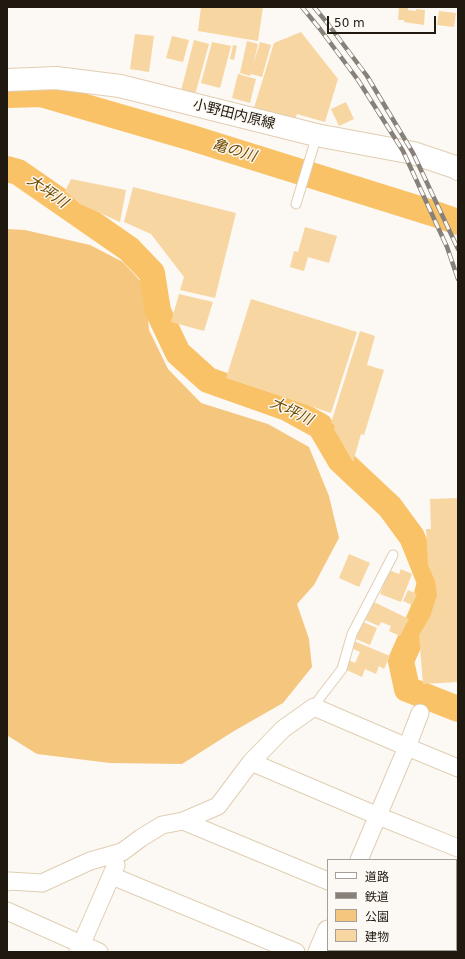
<!DOCTYPE html>
<meta charset="utf-8">
<style>
body{margin:0}
#map{position:relative;width:465px;height:959px;overflow:hidden;background:#fcf8f3;font-family:"DejaVu Sans","Noto Sans JP",sans-serif}
canvas{display:block}
.frame{position:absolute;inset:0;border:8px solid #20190f;pointer-events:none}
.legend{position:absolute;left:327px;top:859px;width:130px;height:92px;box-sizing:border-box;background:#fcf8f3;border:1px solid #a49f98;margin:0;padding:5px 7px;list-style:none;font-size:12px;color:#20190f}
.legend li{display:flex;align-items:center;gap:8px;height:20px}
.legend b{width:20px;border:1px solid #a49f98}
.scale{position:absolute;left:327px;top:16px;width:109px;height:18px;box-sizing:border-box;border:2px solid #20190f;border-top:0;padding-left:5px;font-size:12px;line-height:14px;white-space:nowrap;color:#20190f;-webkit-text-stroke:3px #fcf8f3;paint-order:stroke}
</style>
<div id="map">
<canvas width="465" height="959"></canvas>
<div class="frame"></div>
<ul class="legend">
<li><b style="height:5px;background:#fff"></b>道路</li>
<li><b style="height:5px;background:#87817a"></b>鉄道</li>
<li><b style="height:11px;background:#f5c77e"></b>公園</li>
<li><b style="height:11px;background:#f8d6a2"></b>建物</li>
</ul>
<div class="scale">50 m</div>
</div>
<script>
const ctx = document.querySelector('canvas').getContext('2d');
ctx.lineJoin = 'round';
function paint(path, color) { ctx.fillStyle = color; ctx.fill(path, 'evenodd'); }
const poly = rows => new Path2D(rows.map(r => 'M' + r).join(''));
function trace(path, color, width, dash) { ctx.strokeStyle = color; ctx.lineWidth = width; ctx.lineCap = dash ? 'butt' : 'round'; ctx.setLineDash(dash || []); ctx.stroke(path); }
function label(font, color, halo, rows, align = 'center') {
  ctx.font = font + ' "DejaVu Sans","Noto Sans JP",sans-serif'; ctx.lineWidth = 3; ctx.setLineDash([]); ctx.textBaseline = 'middle'; ctx.strokeStyle = halo; ctx.fillStyle = color; for (const [text, x, y, turn = 0] of rows) {
    ctx.save(); ctx.translate(x, y); ctx.rotate((+turn || 0) * Math.PI / 180); ctx.textAlign = isNaN(turn) ? turn : align; if (halo) ctx.strokeText(text, 0, 0); ctx.fillText(text, 0, 0); ctx.restore();
  }
}
const green = poly([
 [7,229,25,230,90,245,123,262,145,286,149,330,168,369,201,403,268,424,309,447,329,496,339,538,314,585,297,604,309,639,312,667,283,703,234,731,182,764,110,763,37,754,8,736,7,736]
]);
const river = poly([
 [7,95,41,94,192,138,432,213,458,222],
 [7,169,18,172,129,249,152,273,158,311,178,353,208,380,287,408,320,426,340,460,390,507,412,537,430,582,423,611,401,661,407,689,458,709]
]);
const building = poly([
 [201,7,263,7,258,41,198,31],
 [399,7,408,8,408,10,416,11,416,9,425,10,424,25,404,22,404,20,398,20],
 [439,11,456,13,454,27,437,25],
 [301,32,338,79,325,122,297,114,294,123,253,111,274,43],
 [135,34,154,36,149,72,130,69],
 [172,36,189,40,183,62,166,58],
 [194,40,209,44,195,95,181,91],
 [247,41,258,44,253,65,260,42,271,45,262,77,251,74,250,76,240,73],
 [212,42,231,46,220,88,201,83],
 [233,45,237,46,234,60,230,59],
 [238,74,256,79,250,103,232,98],
 [346,102,354,119,339,126,331,109],
 [71,179,126,190,120,222,80,204,65,191],
 [133,187,236,213,215,298,180,290,184,277,151,234,124,222],
 [305,227,337,236,329,263,308,257,304,271,290,267,294,251,298,252],
 [179,294,213,302,204,331,171,322],
 [251,299,357,332,331,413,226,378],
 [360,331,375,336,367,365,384,370,364,435,361,434,353,462,334,429,335,425,331,423],
 [458,498,458,682,423,684,419,635,430,617,437,595,435,581,428,565,426,529,431,529,430,499],
 [349,554,370,563,359,587,339,578],
 [401,569,412,574,401,602,380,594,389,570,399,574],
 [408,590,417,594,412,605,403,601],
 [374,602,409,619,400,636,389,631,391,626,381,622,379,626,365,620],
 [363,622,377,628,370,645,356,639],
 [354,641,390,656,384,669,379,666,376,674,365,669,362,677,342,668,346,659,355,663,360,652,351,648]
]);
const service = poly([
 [296,204,314,145,316,135],
 [314,707,322,695,342,669,352,634,393,555]
]);
const minor = poly([
 [420,713,407,747,458,768],
 [251,762,378,816,458,848],
 [183,821,328,881],
 [112,876,296,952],
 [7,882,9,881,42,883,90,861,122,852,141,838,162,825,183,821,218,806,251,762,283,729,314,707,407,747,359,860],
 [7,911,99,952],
 [456,934,458,935],
 [78,952,116,865]
]);
const tertiary = poly([
 [319,952,328,931]
]);
const secondary = poly([
 [7,80,56,78,120,86,316,135,413,153,455,167,458,169]
]);
const rail = poly([
 [302,7,320,29,358,80,403,151,447,247,458,279],
 [314,7,328,24,367,76,413,153,458,249]
]);
const streetNames = [
 ["小野田内原線",234,115,14]
];
const waterNames = [
 ["亀の川",234,151,17],
 ["大坪川",47,192,35],
 ["大坪川",291,412,25]
];
paint(green, '#f5c77e');
trace(river, '#fac266', 26);
paint(building, '#f8d6a2');
trace(service, '#e0ceb2', 11);
trace(minor, '#e0ceb2', 19);
trace(tertiary, '#e0ceb2', 23);
trace(secondary, '#e0ceb2', 24);
trace(service, '#fff', 9);
trace(minor, '#fff', 17);
trace(tertiary, '#fff', 21);
trace(secondary, '#fff', 22);
trace(rail, '#87817a', 4.5);
trace(rail, '#fcf8f3', 3, [9]);
label('14px', '#20190f', '#fcf8f3', streetNames);
label('italic 15px', '#714d00', '#fcf8f3', waterNames);
</script>
